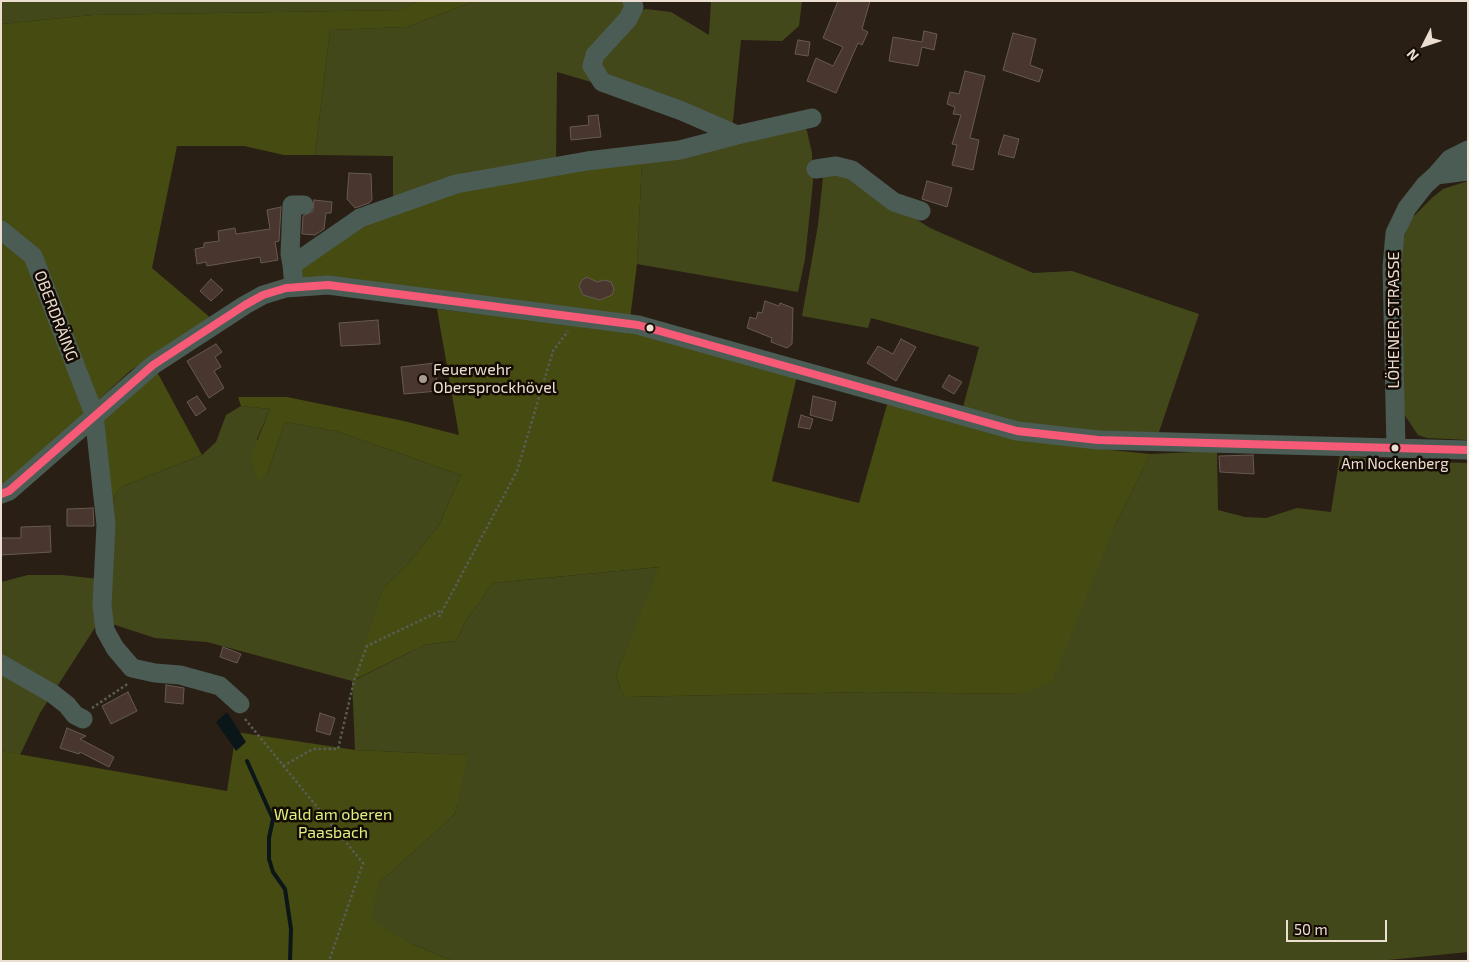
<!DOCTYPE html>
<meta charset="utf-8">
<style>
body{margin:0}
#map{position:relative;width:1469px;height:962px;overflow:hidden;background:#2a1f14;font-family:"Exo 2",sans-serif}
canvas{display:block}
.frame{position:absolute;inset:0;border:2px solid #ecded1;pointer-events:none}
.north{position:absolute;left:1399px;top:20px;width:50px;height:50px;-webkit-text-stroke:4px #140b04;paint-order:stroke;rotate:229deg;font-size:14px;font-weight:700;line-height:20px;text-align:center;color:#ecded1}
.north::after{content:'';display:block;margin:auto;width:18px;height:22px;background:#ecded1;clip-path:polygon(50% 0,100% 100%,50% 72%,0 100%)}
.scale{position:absolute;left:1286px;top:920px;width:101px;height:22px;box-sizing:border-box;border:2px solid #ecded1;border-top:0;padding-left:6px;font-size:15px;line-height:18px;white-space:nowrap;color:#ecded1;-webkit-text-stroke:4px #140b04;paint-order:stroke}
</style>
<div id="map">
<canvas width="1469" height="962"></canvas>
<div class="frame"></div>
<div class="north">N</div>
<div class="scale">50 m</div>
</div>
<script>
const ctx = document.querySelector('canvas').getContext('2d');
ctx.lineJoin = 'round';
function paint(path, color) { ctx.fillStyle = color; ctx.fill(path, 'evenodd'); }
const poly = rows => new Path2D(rows.map(r => 'M' + r).join(''));
function trace(path, color, width, dash) { ctx.strokeStyle = color; ctx.lineWidth = width; ctx.lineCap = dash ? 'butt' : 'round'; ctx.setLineDash(dash || []); ctx.stroke(path); }
function label(font, color, halo, rows, align = 'center') {
  ctx.font = font + ' "Exo 2",sans-serif'; ctx.lineWidth = 5; ctx.setLineDash([]); ctx.textBaseline = 'middle'; ctx.strokeStyle = halo; ctx.fillStyle = color; for (const [text, x, y, turn = 0] of rows) {
    ctx.save(); ctx.translate(x, y); ctx.rotate((+turn || 0) * Math.PI / 180); ctx.textAlign = isNaN(turn) ? turn : align; if (halo) ctx.strokeText(text, 0, 0); ctx.fillText(text, 0, 0); ctx.restore();
  }
}
const green = poly([
 [1,1,419,1,402,10,93,15,1,24],
 [475,1,629,1,604,39,598,84,557,72,556,160,393,199,393,156,315,155,330,30,407,27],
 [711,1,802,1,799,26,782,41,741,40,732,131,602,79,598,57,639,11,646,9,671,12,709,35],
 [801,123,807,131,812,153,813,182,805,259,798,292,637,264,642,161],
 [837,169,930,228,1033,273,1072,271,1199,314,1158,435,1097,433,1018,424,962,411,979,347,871,318,868,328,802,316,818,225,823,177],
 [1468,181,1468,440,1427,438,1418,435,1402,411,1400,278,1401,247,1410,220,1433,197,1443,189],
 [241,406,270,409,257,439,267,474,285,422,336,431,461,475,439,525,408,564,383,588,353,681,424,645,456,641,466,621,493,583,660,567,616,675,624,697,869,692,1021,694,1114,528,1150,454,1217,451,1218,510,1245,517,1266,518,1297,508,1331,512,1340,455,1393,461,1468,463,1468,952,1378,961,453,961,412,944,386,930,282,961,291,753,468,755,355,750,352,681,207,642,155,638,106,622,110,519,115,495,123,486,202,455,216,442,226,415],
 [457,804,455,814,379,883,378,876],
 [28,575,62,575,99,579,98,623,40,713,20,755,1,751,1,582]
]);
const forest = poly([
 [419,1,475,1,407,27,330,30,315,155,284,155,244,146,177,146,152,268,212,319,177,339,130,371,8,483,1,487,1,24,93,15,401,10],
 [642,161,637,264,630,319,297,281,301,268,355,227,462,189],
 [437,309,629,331,797,376,772,481,859,503,888,401,1101,449,1150,454,1114,528,1052,682,1021,694,869,692,624,697,616,675,659,567,493,583,466,621,456,641,424,645,352,681,383,588,408,564,439,525,461,475,336,431,285,422,267,474,258,482,251,456,270,409,241,406,238,397,287,397,404,421,459,435],
 [156,370,202,455,123,486,115,495,110,519,98,416],
 [236,732,355,750,468,755,455,814,379,883,371,920,412,944,453,961,1,961,1,751,227,791]
]);
const water = poly([
 [227,712,246,742,236,751,216,722]
]);
const stream = poly([
 [247,761,273,819,269,838,269,859,273,872,285,889,291,929,290,961]
]);
const building = poly([
 [838,1,870,1,862,29,868,32,862,45,858,43,836,93,807,81,816,58,833,66,843,47,823,38,838,1],
 [924,31,937,34,934,50,922,47,918,66,889,61,893,37,922,42,924,31],
 [1013,33,1036,39,1030,65,1043,70,1039,82,1003,70,1013,33],
 [798,40,810,42,808,56,795,54,798,40],
 [965,71,985,76,970,138,979,140,973,170,952,165,957,145,952,144,961,115,953,114,955,107,947,104,950,92,959,94,965,71],
 [598,115,601,137,571,140,570,127,589,125,588,116,598,115],
 [1004,135,1019,139,1014,158,998,154,1004,135],
 [349,173,371,174,372,200,369,203,355,208,347,199,349,173],
 [927,181,952,188,947,207,922,199,927,181],
 [314,200,332,202,331,213,326,213,324,229,315,235,302,234,303,216,313,211,314,200],
 [281,207,279,241,275,242,278,260,261,263,260,257,207,266,206,262,197,264,195,249,204,247,204,243,219,241,218,231,235,228,236,234,270,229,267,210,281,207],
 [587,277,597,282,605,280,611,282,614,289,612,295,600,300,583,295,579,286,582,280,587,277],
 [211,279,223,290,211,301,200,291,211,279],
 [765,301,779,306,780,303,793,308,792,344,787,348,771,342,772,338,747,328,750,317,756,319,758,312,762,313,765,301],
 [378,320,380,344,341,346,339,323,378,320],
 [901,339,916,347,896,381,867,363,878,346,893,354,901,339],
 [216,344,222,352,215,357,221,367,214,371,224,388,209,398,187,361,216,344],
 [435,363,438,391,404,394,401,367,435,363],
 [949,375,962,382,954,394,942,387,949,375],
 [197,396,206,409,196,416,187,402,197,396],
 [813,396,836,402,832,421,810,415,813,396],
 [801,415,813,419,810,429,798,427,801,415],
 [1253,455,1254,474,1220,472,1219,456,1253,455],
 [93,508,94,526,67,526,67,509,93,508],
 [50,526,51,552,1,555,1,538,21,538,21,527,50,526],
 [223,647,241,654,237,663,220,657,223,647],
 [166,685,184,688,183,704,165,702,166,685],
 [128,692,137,711,111,724,102,706,128,692],
 [320,713,335,718,330,735,316,731,320,713],
 [67,728,86,736,80,739,114,757,109,767,80,752,79,754,60,748,67,728]
]);
const path = poly([
 [439,617,517,471,553,351,568,331],
 [92,708,129,683],
 [245,719,363,863,329,961],
 [283,766,313,749,338,749,354,681,367,646,442,610]
]);
const minor = poly([
 [632,1,634,7,628,19,595,55,592,66,602,82,682,111,737,135,812,118],
 [816,169,836,166,852,170,894,202,921,211],
 [1436,175,1468,171],
 [1,230,33,256,94,414,106,525,102,605,105,630,115,648,132,668,155,673,180,675,220,686,240,704],
 [292,265,290,254,292,205,304,205],
 [294,287,292,265,360,218,456,184,587,161,680,150,737,135],
 [1396,449,1392,267,1395,233,1407,208,1425,185,1436,175,1450,159,1468,150],
 [1,494,9,491,153,365,245,305,263,295,286,288,328,285,638,325,1017,431,1098,440,1468,450],
 [1,664,53,694,67,705,75,715,83,719]
]);
const bus1 = poly([
 [1,494,9,491,153,365,245,305,263,295,286,288,328,285,638,325,1017,431,1098,440,1468,450]
]);
const markers = [
 [650,328,4.5,"#ecded1"],
 [423,379,5,"#a89b8f"],
 [1395,448,4.5,"#ecded1"]
];
const busNames = [
 ["Am Nockenberg",1395,464]
];
const streetNames = [
 ["OBERDRÄING",56,316,69],
 ["LÖHENER STRASSE",1394,320,-90]
];
const poiNames = [
 ["Feuerwehr",433,370],
 ["Obersprockhövel",433,388]
];
const parkNames = [
 ["Wald am oberen",333,815],
 ["Paasbach",333,833]
];
paint(green, '#43481b');
paint(forest, '#454b11');
paint(water, '#0b1619');
trace(stream, '#0b1619', 4);
paint(building, '#49362e');
trace(building, '#665a53', 1);
trace(path, '#585d55', 2.5, [2.5, 2.5]);
trace(minor, '#4b5c55', 19);
trace(bus1, '#f75a77', 8);
for (const [x, y, r, color] of markers) { const dot = new Path2D(); dot.arc(x, y, r, 0, 2 * Math.PI); ctx.fillStyle = color; ctx.fill(dot); trace(dot, '#140b04', 2); }
label('15px', '#ecded1', '#140b04', busNames);
label('16px', '#ecded1', '#140b04', streetNames);
label('16px', '#ecded1', '#140b04', poiNames, 'left');
label('16px', '#def080', '#140b04', parkNames);
</script>
